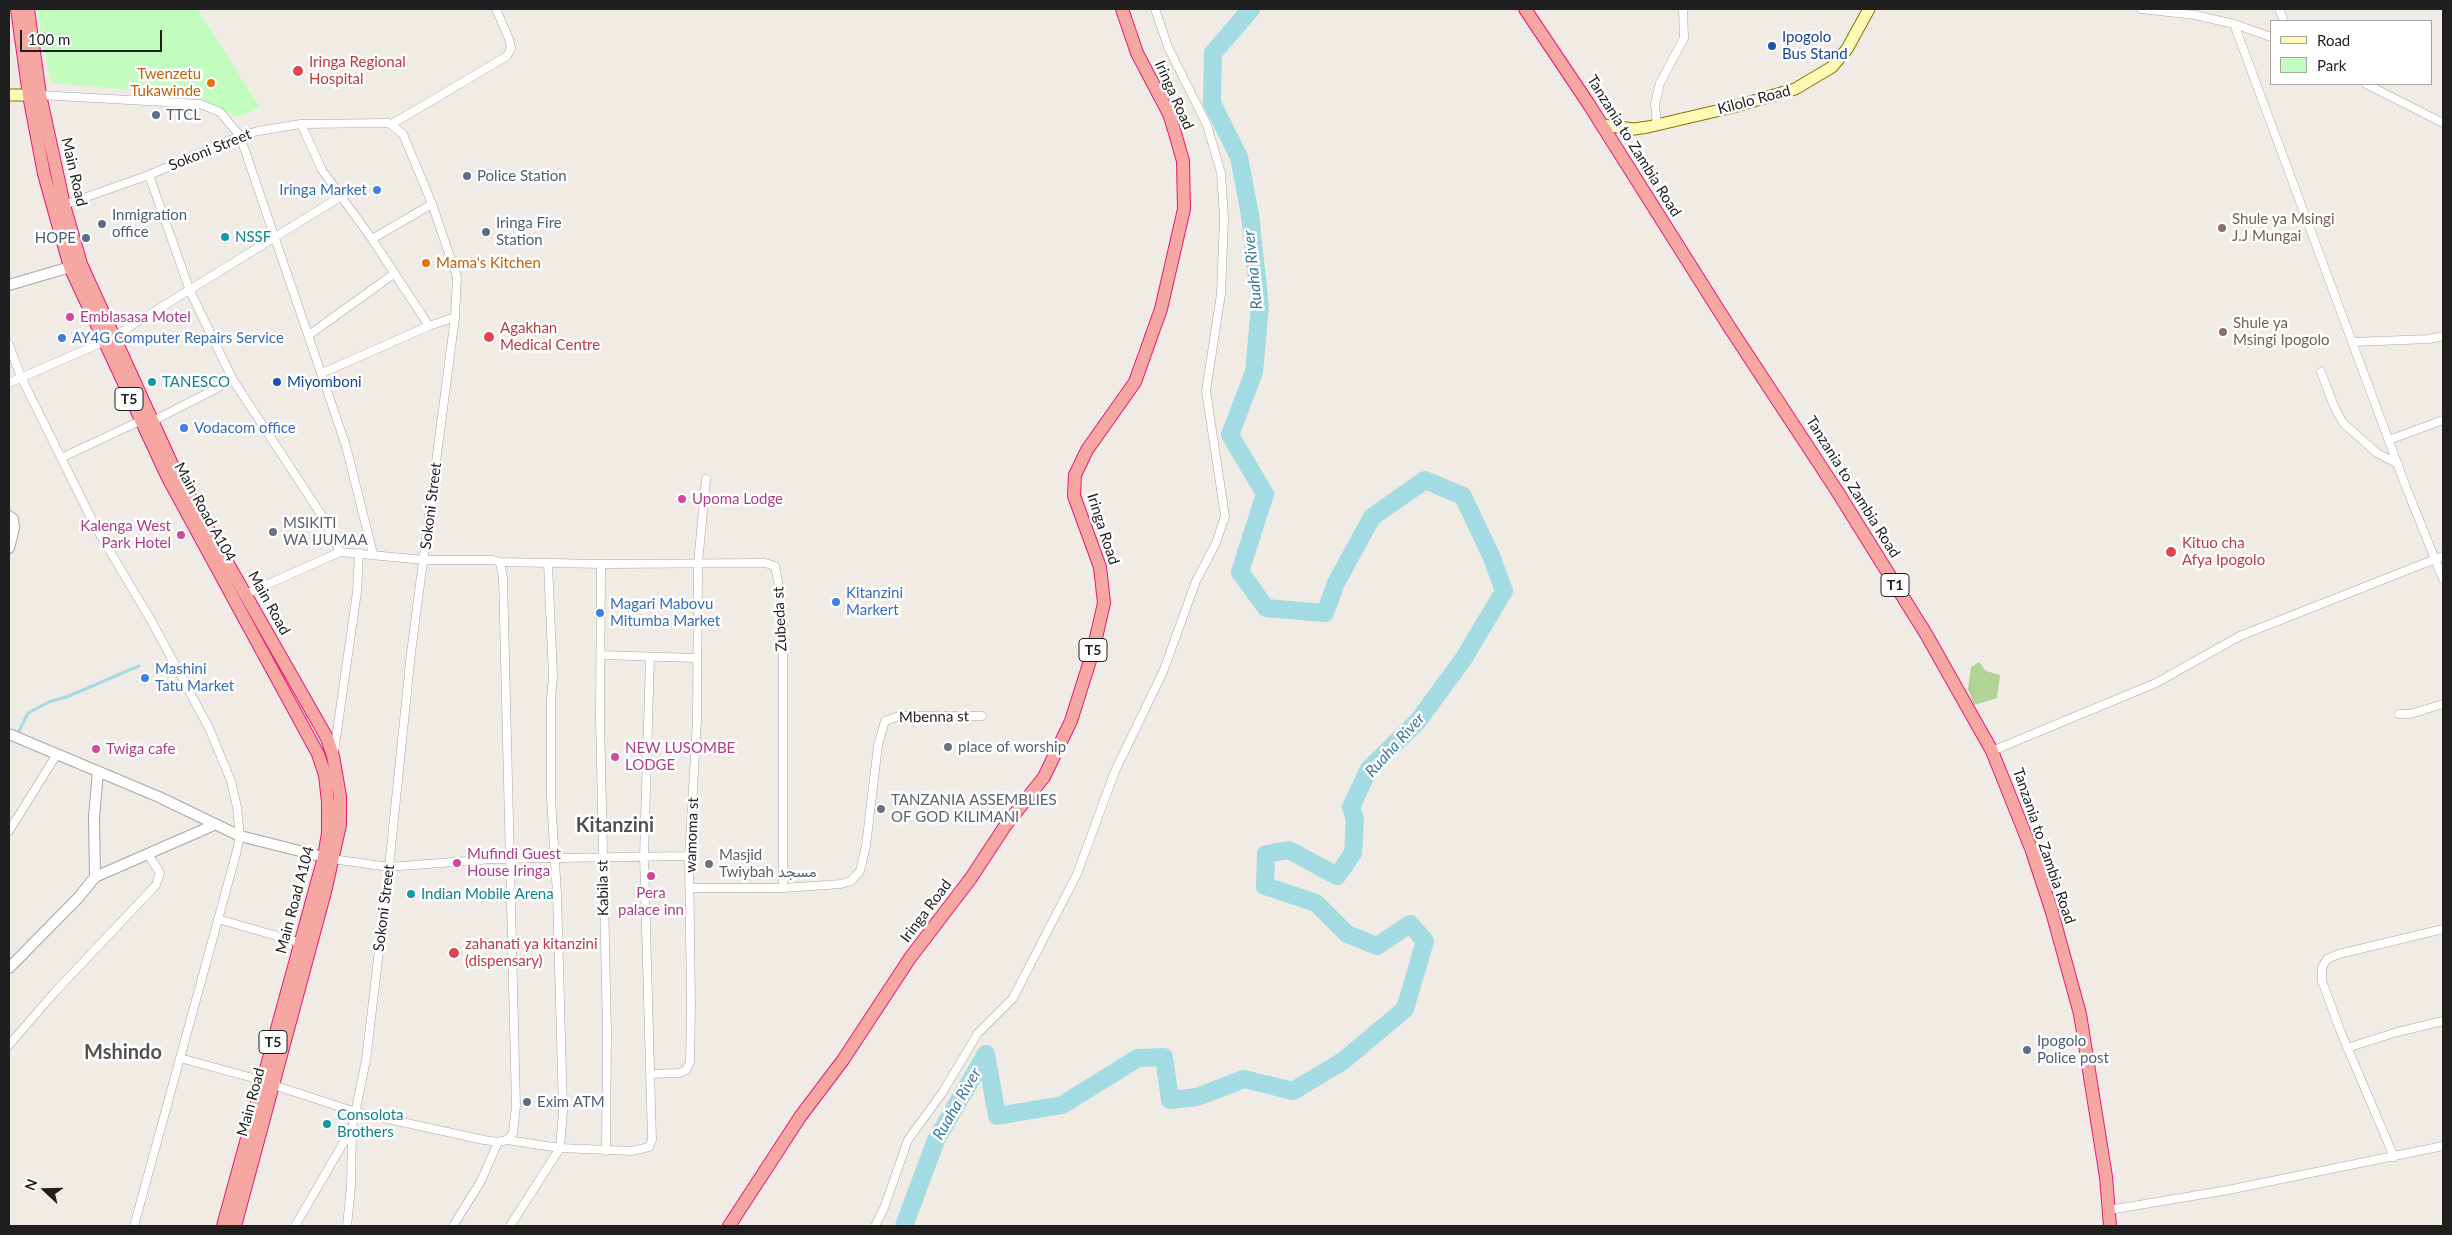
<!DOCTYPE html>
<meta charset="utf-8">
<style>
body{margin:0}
#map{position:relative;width:2452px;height:1235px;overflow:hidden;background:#f1ebe5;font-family:Lato,sans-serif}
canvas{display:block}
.frame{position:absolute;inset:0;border:10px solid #1f1f1f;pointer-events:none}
.legend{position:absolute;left:2270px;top:20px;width:162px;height:65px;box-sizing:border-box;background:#fff;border:1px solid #a5a5a5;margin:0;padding:6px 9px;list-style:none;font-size:15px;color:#1f1f1f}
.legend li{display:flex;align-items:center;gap:10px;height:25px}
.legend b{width:25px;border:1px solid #a5a5a5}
.north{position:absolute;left:20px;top:1165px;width:50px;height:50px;-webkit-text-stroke:4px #fff;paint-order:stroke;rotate:291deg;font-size:14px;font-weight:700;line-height:20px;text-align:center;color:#1f1f1f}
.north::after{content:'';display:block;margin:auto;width:18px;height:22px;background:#1f1f1f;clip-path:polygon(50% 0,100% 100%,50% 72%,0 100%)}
.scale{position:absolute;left:20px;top:30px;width:142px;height:22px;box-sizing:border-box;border:2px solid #1f1f1f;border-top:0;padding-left:6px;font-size:15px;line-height:18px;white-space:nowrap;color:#1f1f1f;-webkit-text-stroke:4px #fff;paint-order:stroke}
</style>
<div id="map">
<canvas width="2452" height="1235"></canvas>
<div class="frame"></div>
<ul class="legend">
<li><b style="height:6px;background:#fef9b5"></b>Road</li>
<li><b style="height:14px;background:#c2fdbf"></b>Park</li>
</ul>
<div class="north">N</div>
<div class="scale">100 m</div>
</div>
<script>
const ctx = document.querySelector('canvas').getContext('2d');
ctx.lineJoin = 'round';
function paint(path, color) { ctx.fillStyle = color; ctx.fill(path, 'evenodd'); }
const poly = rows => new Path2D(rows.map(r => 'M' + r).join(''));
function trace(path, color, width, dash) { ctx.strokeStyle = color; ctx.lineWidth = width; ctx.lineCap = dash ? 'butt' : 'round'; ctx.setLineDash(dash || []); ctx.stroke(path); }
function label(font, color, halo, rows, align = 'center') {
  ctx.font = font + ' Lato,Vazirmatn,sans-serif'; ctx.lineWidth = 5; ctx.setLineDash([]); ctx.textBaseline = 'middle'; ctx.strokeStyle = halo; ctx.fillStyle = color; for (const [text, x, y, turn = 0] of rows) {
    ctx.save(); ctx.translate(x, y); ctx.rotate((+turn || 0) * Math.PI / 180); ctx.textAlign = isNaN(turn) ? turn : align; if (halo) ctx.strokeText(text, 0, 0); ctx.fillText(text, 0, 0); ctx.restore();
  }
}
const forest = poly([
 [1979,662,1986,671,2000,675,1997,698,1974,705,1968,689,1971,667]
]);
const park = poly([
 [36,9,198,9,260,108,236,117,194,95,51,83]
]);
const stream = poly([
 [17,735,28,713,49,702,69,696,139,666]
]);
const river = poly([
 [904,1226,936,1140,986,1054,997,1116,1062,1105,1138,1058,1164,1057,1170,1100,1197,1097,1244,1079,1293,1091,1343,1061,1405,1009,1425,941,1410,924,1377,946,1347,934,1316,903,1265,886,1266,854,1289,850,1337,876,1353,853,1355,820,1351,807,1369,769,1418,721,1464,658,1504,591,1492,558,1463,496,1425,480,1372,517,1336,583,1325,613,1266,608,1240,572,1265,494,1230,435,1254,372,1260,306,1250,215,1239,157,1212,103,1213,53,1251,9]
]);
const minor = poly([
 [2141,9,2195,15,2234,24,2271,37],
 [2279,9,2284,21],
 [2234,24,2406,487,2443,579],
 [2366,84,2443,123],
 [40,95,200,104,220,112,240,136,346,446,373,554],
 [301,124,322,170,372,239,429,326,455,317],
 [392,124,507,56,511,48,509,39,496,9],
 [1657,125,1655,104,1660,83,1684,38,1683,9],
 [149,175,190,291,233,380,326,522,340,552],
 [64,205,149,175,240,136,258,131,301,124,389,123,403,134,432,204,457,277,455,317,411,653,389,867,366,1060,352,1128,295,1226],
 [372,239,432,204],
 [309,335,395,273],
 [113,337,340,197],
 [2353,342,2429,339,2443,336],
 [9,345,21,377,96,528,152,622,209,728,231,781,237,807,240,836,236,854,134,1226],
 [2321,372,2334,406,2343,423,2377,453,2398,464],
 [322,373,429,326],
 [9,383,103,342],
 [153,421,233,380],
 [2389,440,2443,420],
 [61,458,140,421],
 [500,562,601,564,765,563,775,566,781,596,783,629,783,888],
 [601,564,600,718,607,1032,606,1151],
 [246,594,340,552,424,560,493,560,500,562,503,578,516,1106,513,1133,507,1140,498,1142,484,1140,356,1112,273,1085],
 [601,655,696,658],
 [2399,714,2410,714,2443,704],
 [1992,751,2156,683,2240,636,2443,556],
 [334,752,357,592,359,553],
 [9,831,57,754],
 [332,859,389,867,492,859,689,856],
 [690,888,783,888,841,884,851,881,860,871,866,846,878,745,885,721,899,716,982,716],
 [218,919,301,943],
 [9,1045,54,993,156,885,160,873,148,854],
 [2347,1048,2397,1032,2443,1021],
 [180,1058,264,1081],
 [650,1074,679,1073,686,1070,690,1062,691,1006,689,856,697,721,698,563,706,479],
 [507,1140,560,1148,632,1151,649,1147,652,1140,644,856,650,657],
 [2394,1157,2340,1030,2322,981,2322,967,2327,959,2339,954,2443,929],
 [2109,1210,2228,1190,2443,1146],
 [347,1226,351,1186,352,1130],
 [453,1226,481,1181,498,1142],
 [510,1226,560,1148,563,1111,557,894,551,798,551,698,553,677,548,563],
 [875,1226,884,1208,908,1140,942,1093,978,1033,1013,998,1077,874,1115,771,1163,672,1196,581,1216,543,1225,516,1206,391,1221,294,1224,218,1221,173,1207,125,1168,47,1155,9]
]);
const tertiary = poly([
 [9,285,77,265],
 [9,516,13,519,14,528,9,548],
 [9,734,159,797,240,836,324,857],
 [95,877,214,825],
 [9,968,78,898,95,877,94,817,98,771]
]);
const secondary = poly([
 [9,95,38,95],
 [1602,125,1634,129,1648,127,1733,107,1795,89,1832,67,1847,49,1869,9]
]);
const trunk = poly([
 [17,9,29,95,44,174,70,267,168,478,318,754,325,775,328,802,328,833,324,857,223,1226],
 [28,9,40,95,64,205,81,264,174,469,327,738,333,756,340,796,340,825,325,892,235,1226],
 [1525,9,1588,103,1728,325,1837,491,1926,634,1992,751,2032,851,2052,912,2080,1014,2106,1177,2110,1226],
 [729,1226,800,1117,843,1060,910,958,971,878,1005,826,1044,777,1071,721,1093,651,1104,603,1100,567,1074,496,1075,475,1087,450,1135,382,1161,309,1184,209,1183,161,1175,133,1169,114,1137,53,1122,9]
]);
const markers = [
 [1772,46,5,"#1a4fb4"],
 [298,71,6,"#e0444e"],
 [211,83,5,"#e8710a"],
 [156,115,5,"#5c6f8a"],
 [467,176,5,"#5c6f8a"],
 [377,190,5,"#3f7fe0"],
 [102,224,5,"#5c6f8a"],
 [2222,228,5,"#8d6e63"],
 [486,232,5,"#5c6f8a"],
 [225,237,5,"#0f9aa8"],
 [86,238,5,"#5c6f8a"],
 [426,263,5,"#e8710a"],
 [70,317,5,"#d1479c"],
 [2223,332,5,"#8d6e63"],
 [489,337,6,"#e0444e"],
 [62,338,5,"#3f7fe0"],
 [152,382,5,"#0f9aa8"],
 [277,382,5,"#1a4fb4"],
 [184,428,5,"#3f7fe0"],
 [682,499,5,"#d1479c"],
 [273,532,5,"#6b7280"],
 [181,535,5,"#d1479c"],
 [2171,552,6,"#e0444e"],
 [836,602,5,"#3f7fe0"],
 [600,613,5,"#3f7fe0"],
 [145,678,5,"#3f7fe0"],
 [948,747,5,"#6b7280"],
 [96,749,5,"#d1479c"],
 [615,757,5,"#d1479c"],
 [881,809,5,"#6b7280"],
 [457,863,5,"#d1479c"],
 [709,864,5,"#6b7280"],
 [651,876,5,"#d1479c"],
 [411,894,5,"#0f9aa8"],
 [454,953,6,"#e0444e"],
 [2027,1050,5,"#5c6f8a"],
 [527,1102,5,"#5c6f8a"],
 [327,1124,5,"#0f9aa8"]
];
const shields = [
 [129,399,28],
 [1895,585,28],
 [1093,650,28],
 [273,1042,28]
];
const shieldNames = [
 ["T5",129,399],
 ["T1",1895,585],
 ["T5",1093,650],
 ["T5",273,1042]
];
const transitNames = [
 ["Ipogolo",1782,37],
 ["Bus Stand",1782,54],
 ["Miyomboni",287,382]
];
const healthNames = [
 ["Iringa Regional",309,62],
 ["Hospital",309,79],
 ["Agakhan",500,328],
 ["Medical Centre",500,345],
 ["Kituo cha",2182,543],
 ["Afya Ipogolo",2182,560],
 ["zahanati ya kitanzini",465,944],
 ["(dispensary)",465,961]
];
const foodNames = [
 ["Twenzetu",201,74],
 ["Tukawinde",201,91],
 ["Mama's Kitchen",436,263,"left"]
];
const streetNames = [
 ["Iringa Road",1174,95,66],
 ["Kilolo Road",1754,100,-15],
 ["Tanzania to Zambia Road",1634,146,58],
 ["Sokoni Street",210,150,-22],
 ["Main Road",74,172,77],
 ["Tanzania to Zambia Road",1853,487,58],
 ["Sokoni Street",431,506,-83],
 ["Main Road A104",205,512,61],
 ["Iringa Road",1103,529,72],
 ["Main Road",269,603,61],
 ["Zubeda st",780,619,-93],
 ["Mbenna st",934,717,-1],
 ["wamoma st",692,835,-88],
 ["Tanzania to Zambia Road",2044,846,71],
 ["Kabila st",603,888,-91],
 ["Main Road A104",295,900,-75],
 ["Sokoni Street",384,908,-83],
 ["Iringa Road",926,911,-53],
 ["Main Road",251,1102,-75]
];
const serviceNames = [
 ["TTCL",166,115],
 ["Police Station",477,176],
 ["Inmigration",112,215],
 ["office",112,232],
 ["Iringa Fire",496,223],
 ["Station",496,240],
 ["HOPE",76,238,"right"],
 ["Ipogolo",2037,1041],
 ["Police post",2037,1058],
 ["Exim ATM",537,1102]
];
const shopNames = [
 ["Iringa Market",367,190,"right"],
 ["AY4G Computer Repairs Service",72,338],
 ["Vodacom office",194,428],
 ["Kitanzini",846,593],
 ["Markert",846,610],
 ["Magari Mabovu",610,604],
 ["Mitumba Market",610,621],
 ["Mashini",155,669],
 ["Tatu Market",155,686]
];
const educationNames = [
 ["Shule ya Msingi",2232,219],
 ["J.J Mungai",2232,236],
 ["Shule ya",2233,323],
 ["Msingi Ipogolo",2233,340]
];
const cultureNames = [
 ["NSSF",235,237],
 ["TANESCO",162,382],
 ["Indian Mobile Arena",421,894],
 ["Consolota",337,1115],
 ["Brothers",337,1132]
];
const hotelNames = [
 ["Emblasasa Motel",80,317],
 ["Upoma Lodge",692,499],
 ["Kalenga West",171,526,"right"],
 ["Park Hotel",171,543,"right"],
 ["NEW LUSOMBE",625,748],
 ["LODGE",625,765],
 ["Twiga cafe",106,749],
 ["Mufindi Guest",467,854],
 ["House Iringa",467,871],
 ["Pera",651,893,"center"],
 ["palace inn",651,910,"center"]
];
const worshipNames = [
 ["MSIKITI",283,523],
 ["WA IJUMAA",283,540],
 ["place of worship",958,747],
 ["TANZANIA ASSEMBLIES",891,800],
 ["OF GOD KILIMANI",891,817],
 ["Masjid",719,855],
 ["Twiybah مسجد",719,872]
];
const waterNames = [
 ["Ruaha River",1253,270,-96],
 ["Ruaha River",1395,745,-48],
 ["Ruaha River",957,1104,-60]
];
const districtNames = [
 ["Kitanzini",615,826],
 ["Mshindo",123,1053]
];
paint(forest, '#b0d396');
paint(park, '#c2fdbf');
trace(stream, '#a2dbe1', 3);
trace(river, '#a2dbe1', 18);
trace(minor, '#a6a6a6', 9);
trace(tertiary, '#a6a6a6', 12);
trace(secondary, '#7c7a00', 13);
trace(trunk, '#e8187a', 14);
trace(minor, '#fff', 8);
trace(tertiary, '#fff', 10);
trace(secondary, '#fef9b5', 11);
trace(trunk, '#f6a7a1', 12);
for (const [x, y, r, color] of markers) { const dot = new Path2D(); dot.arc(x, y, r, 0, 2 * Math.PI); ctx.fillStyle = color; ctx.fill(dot); trace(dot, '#fff', 2); }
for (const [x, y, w] of shields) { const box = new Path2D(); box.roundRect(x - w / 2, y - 11.5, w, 23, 4); ctx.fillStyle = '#fff'; ctx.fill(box); trace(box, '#1f1f1f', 1); }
label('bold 14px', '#1f1f1f', null, shieldNames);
label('15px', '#164399', '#fff', transitNames, 'left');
label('15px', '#be3a42', '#fff', healthNames, 'left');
label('15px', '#c56008', '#fff', foodNames, 'right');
label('15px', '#1f1f1f', '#fff', streetNames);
label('15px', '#4e5e75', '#fff', serviceNames, 'left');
label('15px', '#366cbe', '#fff', shopNames, 'left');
label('15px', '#785e54', '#fff', educationNames, 'left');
label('15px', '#0d838f', '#fff', cultureNames, 'left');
label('15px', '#b23c85', '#fff', hotelNames, 'left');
label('15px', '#5b616d', '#fff', worshipNames, 'left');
label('italic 16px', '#3c7a9e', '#fff', waterNames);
label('bold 20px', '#525252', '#fff', districtNames);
</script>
